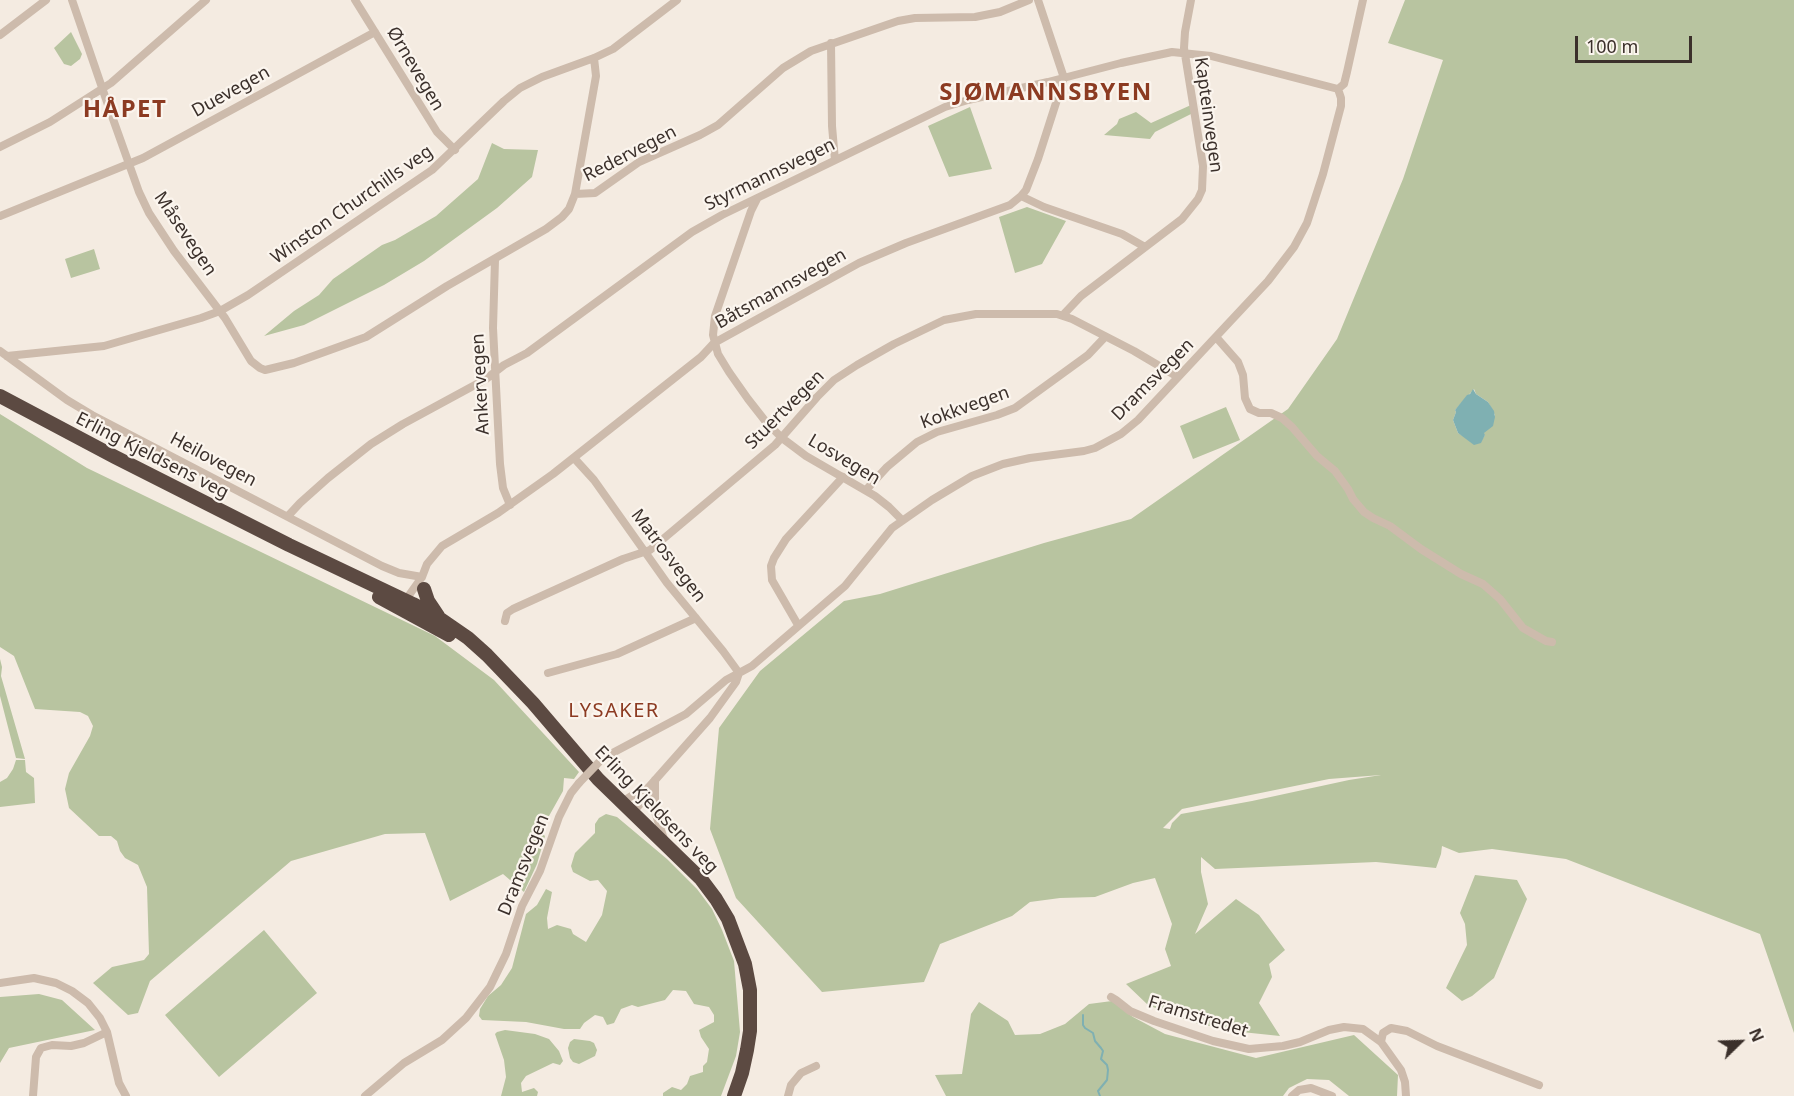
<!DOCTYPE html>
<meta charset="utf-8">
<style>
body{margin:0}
#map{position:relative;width:1794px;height:1096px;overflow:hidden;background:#f4ebe1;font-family:"Noto Sans",sans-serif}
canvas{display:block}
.north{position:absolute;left:1710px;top:1012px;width:60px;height:60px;-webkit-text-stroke:4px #fbf5ee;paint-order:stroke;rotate:67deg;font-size:16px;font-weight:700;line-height:24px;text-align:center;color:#3b302b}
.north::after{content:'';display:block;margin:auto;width:21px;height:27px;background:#3b302b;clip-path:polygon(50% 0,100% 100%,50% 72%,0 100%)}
.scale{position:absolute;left:1575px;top:36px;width:117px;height:27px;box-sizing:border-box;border:3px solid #3b302b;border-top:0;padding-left:8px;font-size:18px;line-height:21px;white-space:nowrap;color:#3b302b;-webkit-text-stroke:4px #fbf5ee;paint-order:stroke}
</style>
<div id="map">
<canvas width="1794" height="1096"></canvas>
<div class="north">N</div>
<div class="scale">100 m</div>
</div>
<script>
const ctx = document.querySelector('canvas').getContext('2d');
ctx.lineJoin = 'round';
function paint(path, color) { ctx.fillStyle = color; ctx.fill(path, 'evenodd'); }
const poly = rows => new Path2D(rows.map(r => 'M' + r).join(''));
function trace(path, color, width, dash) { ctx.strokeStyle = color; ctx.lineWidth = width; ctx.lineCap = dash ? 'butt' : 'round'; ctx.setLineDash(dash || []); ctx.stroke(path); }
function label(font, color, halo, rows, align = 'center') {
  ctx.font = font + ' "Noto Sans",sans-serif'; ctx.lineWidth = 4.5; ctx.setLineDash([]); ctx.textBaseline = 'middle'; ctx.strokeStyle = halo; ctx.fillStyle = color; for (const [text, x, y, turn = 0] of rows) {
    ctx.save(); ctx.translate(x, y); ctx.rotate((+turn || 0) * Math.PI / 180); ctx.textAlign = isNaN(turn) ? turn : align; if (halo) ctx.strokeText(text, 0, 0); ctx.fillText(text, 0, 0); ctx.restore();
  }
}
const green = poly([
 [1405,0,1794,0,1794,1033,1760,934,1566,859,1492,849,1459,853,1442,846,1441,854,1436,868,1376,862,1215,869,1201,857,1201,872,1208,904,1195,934,1236,899,1259,915,1285,950,1269,964,1272,977,1259,1003,1280,1036,1232,1031,1191,1022,1148,1005,1126,984,1171,966,1165,949,1172,924,1155,878,1133,883,1095,897,1060,898,1030,902,1012,916,940,944,924,982,822,992,736,898,710,829,719,728,760,671,844,601,880,594,1044,543,1131,519,1288,409,1337,339,1403,179,1443,60,1388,43],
 [1474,389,1476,394,1488,402,1495,415,1483,434,1485,435,1481,441,1463,436,1458,433,1453,420,1456,412,1455,410],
 [1381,775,1349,780,1252,801,1181,814,1172,823,1170,829,1163,828,1182,809,1329,779],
 [71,32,82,54,80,59,71,66,64,64,54,48],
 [1191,105,1191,114,1155,132,1150,139,1104,135,1117,124,1119,119,1136,112,1151,123],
 [970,107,992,169,949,177,928,126],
 [492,143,504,149,538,150,532,177,497,208,424,261,384,285,304,325,264,336,294,311,319,295,333,279,382,245,395,240,436,216,478,179],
 [1027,207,1066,221,1042,264,1015,273,999,217],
 [94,249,100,269,71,278,65,259],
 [1226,407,1240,440,1193,459,1180,426],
 [0,414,87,468,435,636,494,680,579,772,574,779,564,778,563,791,549,816,538,821,537,829,545,836,537,864,524,892,503,874,450,901,425,833,385,834,291,861,150,981,138,1013,128,1015,93,983,112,967,144,960,149,954,147,887,138,865,125,858,120,851,117,841,111,836,99,836,69,808,65,789,69,773,90,736,93,726,88,716,80,712,35,709,14,656,0,647],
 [0,659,2,667,1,676,25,759,16,758,0,696],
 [16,760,25,760,26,772,34,778,35,803,0,807,0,782,7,778,13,769],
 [606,814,617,817,667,859,697,889,712,909,722,930,734,961,740,1032,736,1056,721,1096,663,1096,663,1093,672,1087,681,1090,687,1084,690,1076,703,1072,703,1066,707,1062,709,1049,701,1037,699,1030,714,1022,714,1015,709,1007,694,1004,686,991,673,990,665,1000,638,1007,632,1005,621,1009,614,1023,607,1025,603,1017,595,1015,584,1023,580,1029,564,1029,526,1022,482,1020,479,1016,480,1009,488,996,501,985,512,968,526,914,537,905,546,889,552,892,547,918,548,929,557,925,571,929,573,934,586,942,602,915,607,891,598,880,590,881,573,872,571,866,575,853,595,833,595,824,599,818],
 [1475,875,1517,880,1527,899,1494,978,1472,996,1462,1001,1446,988,1467,945,1465,924,1460,913],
 [264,930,317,993,219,1077,165,1015],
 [39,994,62,1000,95,1030,9,1048,0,1063,0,997],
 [1112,1001,1133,1017,1165,1034,1256,1058,1354,1035,1398,1075,1397,1096,1349,1096,1329,1080,1307,1079,1289,1088,1283,1096,946,1096,935,1075,962,1074,971,1014,979,1002,1008,1021,1015,1035,1040,1034,1065,1024,1089,1004],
 [505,1030,535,1034,549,1039,559,1051,563,1061,560,1065,553,1063,526,1076,521,1083,522,1092,534,1088,538,1092,537,1096,501,1096,506,1077,504,1060,495,1034,497,1032],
 [574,1039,590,1041,594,1043,597,1050,595,1056,579,1064,573,1062,570,1058,568,1048,570,1042]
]);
const water = poly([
 [1473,389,1476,394,1488,402,1494,411,1495,417,1493,426,1484,433,1485,435,1481,443,1474,445,1458,433,1453,420,1456,412,1455,410,1467,395,1470,394]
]);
const stream = poly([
 [1083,1015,1083,1025,1085,1028,1093,1033,1095,1041,1101,1048,1103,1051,1101,1059,1107,1065,1108,1070,1107,1080,1098,1091,1100,1096]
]);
const street = poly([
 [72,0,108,105,139,192,149,213,174,251,225,318,251,361,260,368,265,370,294,363,366,337,447,286,546,229,562,217,569,209,575,194,596,76,594,58],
 [355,0,437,132,455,150],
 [0,35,46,0],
 [831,43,832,126,835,160],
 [1338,89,1344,84,1347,72,1363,0],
 [0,147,50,122,111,83,206,0],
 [575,194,595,193,639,162,700,135,718,125,783,68,811,51,898,21,915,18,975,17,1000,12,1029,0],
 [1021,196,1026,190,1038,159,1064,78,1038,0],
 [757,199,751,211,715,316,713,335,718,354,729,372,748,399,766,422,782,438,806,456,875,496,889,507,902,520],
 [0,216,143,158,375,32],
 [495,260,493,328,500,464,503,488,510,505],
 [1063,315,1081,296,1182,219,1198,199,1202,190,1203,166,1184,48,1185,32,1191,0],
 [1216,337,1238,362,1243,375,1245,398,1250,409,1259,413,1271,413,1282,418,1292,427,1317,456,1335,471,1348,489,1353,499,1364,512,1373,518,1390,526,1421,549,1461,574,1483,584,1500,599,1523,628,1546,641,1552,642],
 [0,351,67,400,92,415,382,566,399,573,422,577],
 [7,356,104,346,201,318,220,311,248,295,432,170,504,101,520,88,542,77,594,58,613,49,677,0],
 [574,458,594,480,667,583,723,651,739,673],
 [866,490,887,467,917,442,937,432,997,415,1015,408,1088,355,1105,337],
 [288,516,300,503,328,478,371,444,403,424,486,379,504,365,527,353,692,232,722,215,945,107,968,100,1048,82,1121,63,1172,52,1211,56,1338,89],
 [406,602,407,598,422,577,427,564,442,546,498,513,553,474,701,357,714,343,859,263,906,243,1010,205,1021,196,1044,207,1122,234,1145,247],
 [505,621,507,613,513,609,623,559,650,550,775,445,817,397,834,380,857,365,894,344,944,320,976,314,1057,314,1072,319,1134,351,1178,377],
 [798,625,772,580,771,566,774,558,786,539,843,477],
 [548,673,617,654,696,618],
 [603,758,686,714,726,680,752,666,845,586,892,528,932,500,972,476,1003,464,1030,458,1084,451,1095,448,1121,434,1138,420,1268,281,1294,247,1307,223,1323,174,1341,106,1341,98,1338,89],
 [655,780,655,812,664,839],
 [622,802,641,790,648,788,710,718,736,682,739,673],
 [633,812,647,796,648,788],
 [0,983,34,978,56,983,72,991,88,1003,100,1018,107,1032,119,1083,126,1096],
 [1111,997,1116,1000,1130,1011,1154,1021,1213,1041,1249,1049,1283,1046,1300,1042,1329,1030,1344,1027,1363,1029,1381,1042],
 [33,1096,36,1057,41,1048,52,1045,71,1046,84,1043,107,1032],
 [365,1096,404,1063,442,1040,466,1018,490,987,506,954,522,906,540,871,559,817,571,793,579,783],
 [788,1096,791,1085,801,1073,816,1066],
 [1292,1096,1299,1090,1311,1088,1332,1096],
 [1406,1096,1405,1082,1401,1070,1381,1042,1383,1033,1391,1028,1407,1031,1437,1046,1539,1085]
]);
const highway = poly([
 [0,396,115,457,289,545,413,604,439,618,468,638,487,655,533,703,598,779,701,879,716,899,728,919,745,964,750,990,750,1031,747,1050,742,1073,734,1096],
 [424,589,428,601,438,616],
 [379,597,449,635]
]);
const streetBridge = poly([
 [579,783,603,758]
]);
const streetNames = [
 ["Ørnevegen",415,69,59],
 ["Duevegen",231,92,-29],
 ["Kapteinvegen",1208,115,82],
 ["Redervegen",630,154,-27],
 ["Styrmannsvegen",770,175,-26],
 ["Winston Churchills veg",352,205,-35],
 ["Måsevegen",185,234,56],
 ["Båtsmannsvegen",781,289,-29],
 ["Dramsvegen",1153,380,-45],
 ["Ankervegen",481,384,-93],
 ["Kokkvegen",965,408,-20],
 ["Stuertvegen",785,410,-45],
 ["Erling Kjeldsens veg",152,456,27],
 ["Heilovegen",213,460,28],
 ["Losvegen",844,460,31],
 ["Matrosvegen",668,556,53],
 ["Erling Kjeldsens veg",656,810,46],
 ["Dramsvegen",524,865,-68],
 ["Framstredet",1198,1017,17]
];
const neighbourhoodNames = [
 ["LYSAKER",614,711]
];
const districtNames = [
 ["SJØMANNSBYEN",1046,93],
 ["HÅPET",125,110]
];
paint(green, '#b8c4a0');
paint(water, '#7fb0b2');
trace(stream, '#7fb0b2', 2);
trace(street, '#cdbbac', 8);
trace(highway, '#5c4a42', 14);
trace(streetBridge, '#cdbbac', 8);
label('18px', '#3b302b', '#fbf5ee', streetNames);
ctx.letterSpacing = '1.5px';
label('20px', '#8c3b22', '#fbf5ee', neighbourhoodNames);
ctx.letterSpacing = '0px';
ctx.letterSpacing = '1.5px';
label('bold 24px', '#8c3b22', '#fbf5ee', districtNames);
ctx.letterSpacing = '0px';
</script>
